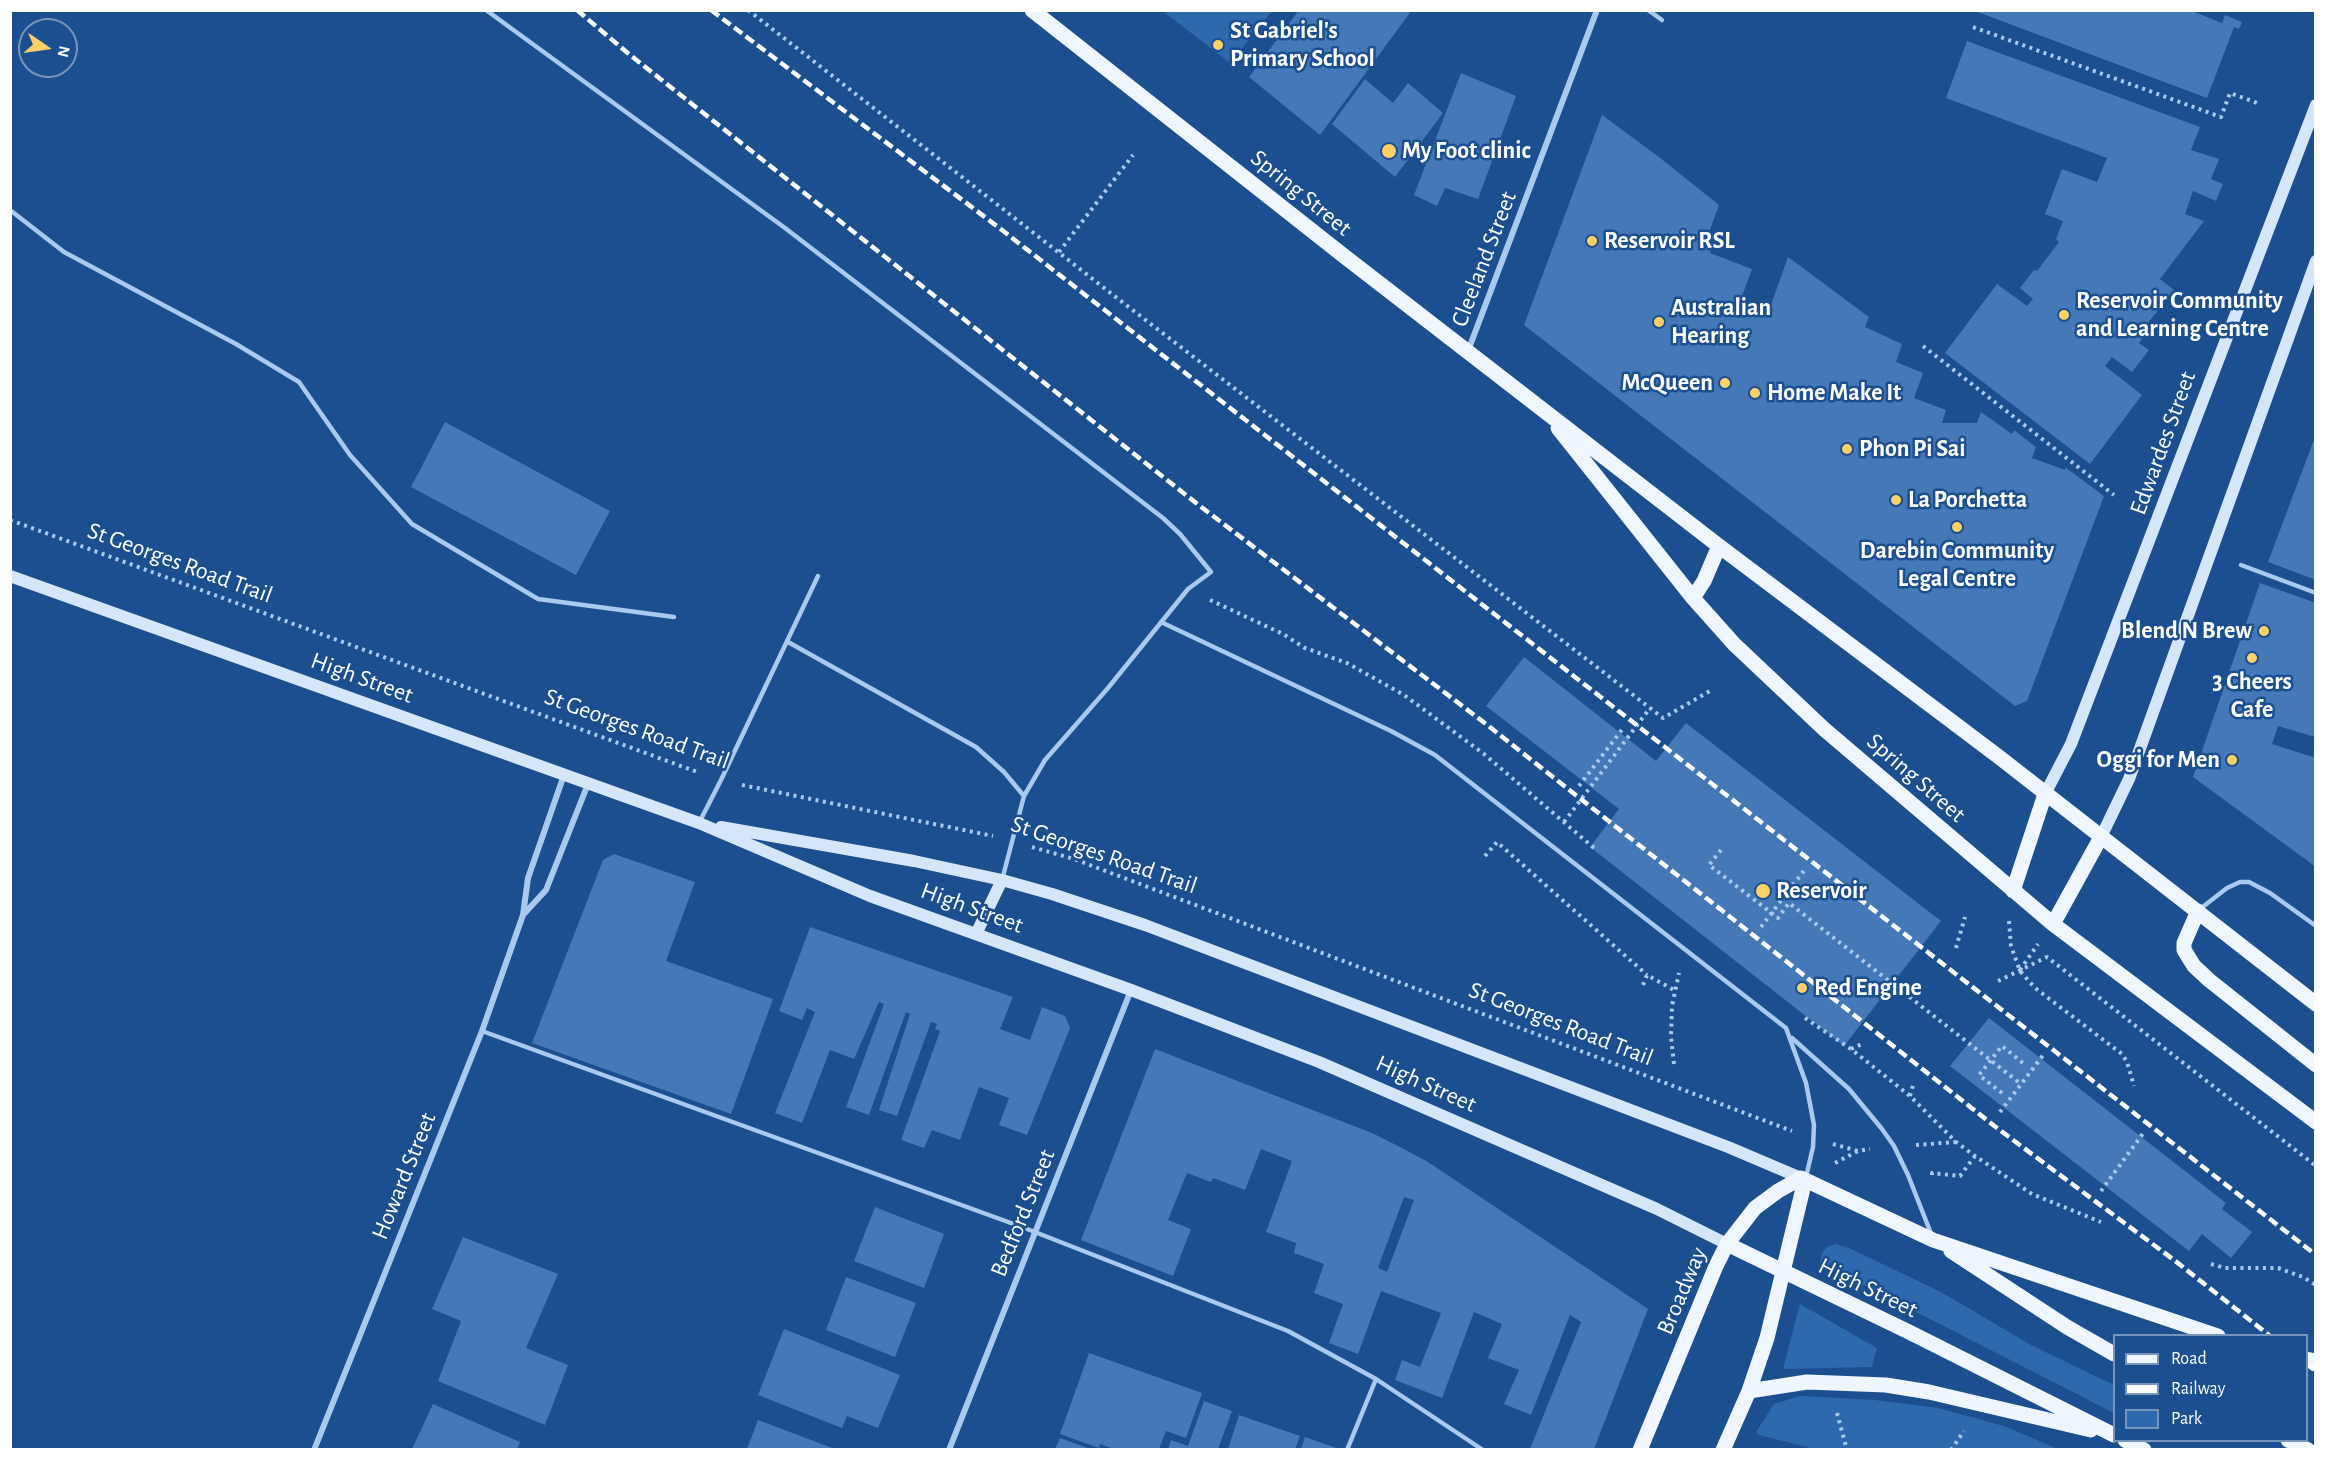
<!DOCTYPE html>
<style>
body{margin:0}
#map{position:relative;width:2326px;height:1460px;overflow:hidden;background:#1b4f8f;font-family:"Alegreya Sans",sans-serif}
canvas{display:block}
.frame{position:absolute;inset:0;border:12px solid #fff;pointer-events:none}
.legend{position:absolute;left:2113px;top:1334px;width:195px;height:108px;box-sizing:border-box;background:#1b4f8f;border:2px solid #7695bc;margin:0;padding:8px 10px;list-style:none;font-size:18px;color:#fff}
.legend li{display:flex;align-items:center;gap:12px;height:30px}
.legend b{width:30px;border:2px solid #7695bc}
.north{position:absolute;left:18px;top:18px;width:60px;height:60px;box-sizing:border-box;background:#1b4f8f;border:2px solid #7695bc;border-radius:50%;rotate:103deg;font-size:16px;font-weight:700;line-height:24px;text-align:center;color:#fff}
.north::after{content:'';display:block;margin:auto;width:21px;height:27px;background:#ffd166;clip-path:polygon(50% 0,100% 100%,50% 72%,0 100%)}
</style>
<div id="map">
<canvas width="2326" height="1460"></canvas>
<div class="frame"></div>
<ul class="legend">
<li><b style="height:8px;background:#f0f6ff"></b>Road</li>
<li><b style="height:8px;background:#fff"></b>Railway</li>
<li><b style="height:16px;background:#2e69ad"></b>Park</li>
</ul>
<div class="north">N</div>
</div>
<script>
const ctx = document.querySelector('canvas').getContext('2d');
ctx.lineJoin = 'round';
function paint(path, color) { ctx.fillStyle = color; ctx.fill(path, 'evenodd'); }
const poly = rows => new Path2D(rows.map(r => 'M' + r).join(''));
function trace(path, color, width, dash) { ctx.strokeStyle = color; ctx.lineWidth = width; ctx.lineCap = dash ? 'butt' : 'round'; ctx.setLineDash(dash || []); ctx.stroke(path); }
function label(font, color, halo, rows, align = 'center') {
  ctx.font = font + ' "Alegreya Sans",sans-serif'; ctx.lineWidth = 5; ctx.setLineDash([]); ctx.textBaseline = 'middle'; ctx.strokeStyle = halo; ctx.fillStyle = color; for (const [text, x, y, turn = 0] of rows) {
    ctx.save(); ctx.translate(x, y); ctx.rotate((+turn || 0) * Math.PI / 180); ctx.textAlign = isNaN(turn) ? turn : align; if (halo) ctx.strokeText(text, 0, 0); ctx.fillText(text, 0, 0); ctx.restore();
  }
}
const green = poly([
 [1165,11,1165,10,1272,11,1230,63,1164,12],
 [1835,1244,1849,1248,1941,1292,2031,1345,2114,1385,2114,1413,1820,1263,1822,1252,1827,1247],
 [1800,1304,1877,1348,1872,1367,1783,1369],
 [1800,1396,1875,1400,1938,1408,2004,1426,2058,1449,1814,1449,1759,1435,1756,1432,1774,1404]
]);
const building = poly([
 [1299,10,1412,10,1320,135,1249,77],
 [2189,10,2222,23,2225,15,2242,22,2239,29,2234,27,2207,98,1975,11],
 [1967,41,2200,127,2191,150,2219,159,2211,179,2223,184,2216,201,2193,191,2185,214,2204,221,2160,279,2174,290,2148,323,2152,326,2139,343,2149,350,2132,372,2112,357,2105,366,2142,395,2090,464,1945,353,1997,284,2027,306,2033,299,2020,288,2034,270,2037,271,2059,242,2056,239,2063,221,2045,214,2062,169,2097,182,2107,158,1946,98],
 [1461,73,1516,96,1478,199,1445,188,1437,206,1414,195],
 [1365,79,1393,103,1408,83,1443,113,1395,177,1332,124],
 [1602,115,1659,157,1719,205,1707,238,1714,241,1710,253,1752,269,1738,307,1767,316,1788,257,1869,317,1865,327,1902,344,1896,362,1923,373,1914,398,1946,410,1942,423,1977,423,1981,412,2012,434,2014,430,2036,447,2032,458,2065,470,2065,467,2104,496,2027,701,2015,706,1524,325],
 [445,422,610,511,576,575,411,487],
 [2315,437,2316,437,2316,580,2268,562],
 [2260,583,2316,603,2316,735,2315,737,2278,726,2272,744,2316,758,2316,867,2193,777],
 [1524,657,1656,761,1686,723,1941,921,1844,1046,1590,847,1619,809,1486,706],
 [614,854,695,882,666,961,773,999,731,1114,532,1043,603,860],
 [810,927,1013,997,1000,1029,1030,1040,1042,1007,1065,1016,1070,1028,1027,1135,999,1125,1009,1098,979,1087,960,1140,932,1130,924,1148,901,1140,940,1031,935,1029,937,1024,931,1022,897,1116,879,1110,910,1014,906,1012,869,1115,846,1107,884,1004,879,1002,854,1059,830,1050,802,1123,775,1113,815,1012,807,1008,802,1020,779,1011],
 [1989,1018,2226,1203,2222,1209,2252,1232,2231,1258,2202,1234,2189,1251,1950,1066],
 [1155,1049,1372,1133,1400,1147,1428,1162,1648,1309,1594,1449,1530,1449,1581,1322,1570,1315,1531,1415,1504,1404,1519,1370,1488,1358,1502,1324,1474,1312,1442,1398,1395,1380,1402,1360,1420,1367,1441,1313,1381,1291,1358,1354,1329,1343,1343,1304,1314,1293,1324,1264,1294,1253,1296,1243,1266,1232,1292,1161,1261,1149,1245,1190,1213,1178,1211,1182,1187,1173,1168,1220,1191,1229,1173,1276,1081,1240],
 [1404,1197,1414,1200,1387,1272,1378,1268],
 [875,1207,944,1234,924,1288,854,1261],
 [463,1237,558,1274,526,1348,568,1365,545,1425,438,1381,461,1321,432,1309],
 [846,1277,916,1303,895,1357,826,1330],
 [784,1329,900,1375,878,1428,847,1416,842,1428,758,1395],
 [1089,1353,1202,1393,1186,1438,1166,1431,1159,1449,1114,1449,1100,1444,1099,1448,1060,1434],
 [1204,1401,1232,1411,1218,1449,1168,1449,1171,1440,1188,1446],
 [433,1404,520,1442,517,1449,412,1449],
 [1239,1415,1300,1436,1295,1449,1228,1449],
 [758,1420,835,1449,747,1449],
 [1305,1437,1339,1449,1301,1449],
 [1060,1438,1090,1449,1055,1449]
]);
const path = poly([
 [748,10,1117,298,1663,718,1710,691],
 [1973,27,2221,117,2230,93,2260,104],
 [1059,252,1133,155],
 [1923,346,2114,495],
 [10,520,700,773],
 [1210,600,1283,634,1305,648,1347,663,1404,695,1484,754,1594,848],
 [742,785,993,836],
 [1579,786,1624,727],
 [1564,822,1650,708],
 [1032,847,1074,859,1792,1131],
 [1721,850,1709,865,1778,918,1789,903,2021,1084],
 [1485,856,1497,842,1647,975],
 [2009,921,2011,946,2020,971,2035,988,2122,1054,2127,1062,2134,1086],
 [1761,927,1806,868],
 [1956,948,1965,917],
 [2020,970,2038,944],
 [1998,981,2047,957,2316,1166],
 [1643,985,1647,975,1674,990],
 [1805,1018,1851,1049,1910,1096,1956,1142,1975,1156,2032,1194,2101,1222],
 [1851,1049,1864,1043],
 [1674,1064,1671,1037,1672,1006,1679,973],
 [2002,1093,1979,1075,2002,1046,2023,1063],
 [1910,1096,1914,1082],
 [2000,1112,2044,1054],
 [1833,1144,1858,1151,1870,1149],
 [1916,1145,1956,1142],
 [1835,1163,1858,1151],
 [1932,1175,1932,1173,1960,1176,1975,1156],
 [2101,1191,2144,1132],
 [2211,1264,2225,1268,2278,1268,2303,1277,2316,1285],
 [1837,1413,1847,1450],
 [1951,1450,1964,1431]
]);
const lane = poly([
 [486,10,785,228,1163,518,1180,534,1211,572,1188,589,1108,688,1045,760,1024,796,1002,880],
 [1648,10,1662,20],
 [10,210,64,252,236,344,299,382,350,455,412,524,538,599,674,617],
 [2241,565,2316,593],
 [1161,622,1391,731,1435,755,1786,1028,1806,1083,1814,1125,1813,1147,1806,1177],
 [788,642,976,747,1004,772,1024,796],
 [700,821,721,780,818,576],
 [2200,909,2227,888,2240,882,2249,882,2270,893,2316,926],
 [482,1031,1022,1227,1288,1331,1376,1379,1483,1450],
 [1792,1038,1849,1089,1882,1129,1894,1146,1908,1175,1932,1236],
 [1347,1450,1376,1379]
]);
const street = poly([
 [1468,351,1597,10],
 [523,915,546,890,588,784],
 [314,1450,482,1031,523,915,528,878,564,775],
 [949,1450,1131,990]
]);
const secondary = poly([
 [10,576,699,823,870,896,1131,990,1319,1062,1657,1209,1727,1244],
 [2045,794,2071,744,2316,105],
 [721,827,914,861,1002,880,1052,894,1145,925,1728,1147,1801,1178],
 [2101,837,2129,779,2316,261],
 [976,934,1002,880]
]);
const primary = poly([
 [1032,10,1344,256,1719,546,1999,757,2316,1004],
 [1558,428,1693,598,1734,644,1824,729,2053,924,2316,1122],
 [1693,598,1704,581,1719,546],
 [2013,891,2045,794],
 [2198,911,2184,943,2184,950,2194,966,2209,980,2316,1065],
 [2053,924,2101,837],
 [1727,1244,1909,1332,2114,1435],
 [1951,1251,2067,1327,2114,1354],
 [2306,1359,2316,1361],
 [1749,1391,1807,1382,1886,1385,1929,1392,2091,1430],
 [2125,1440,2144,1450],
 [2288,1440,2308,1450],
 [1640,1450,1716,1266,1727,1244,1755,1208,1778,1191,1801,1178,1933,1240,2218,1336],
 [1723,1450,1749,1391,1767,1338,1805,1180]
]);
const rail = poly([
 [577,10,630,55,1196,503,1486,724,1997,1128,2174,1260,2270,1336],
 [711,10,1002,230,2316,1255],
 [2306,1364,2316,1371]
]);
const markers = [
 [1218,45,6,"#ffd166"],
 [1389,151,8,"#ffd166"],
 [1592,241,6,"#ffd166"],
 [2064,315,6,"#ffd166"],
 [1659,322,6,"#ffd166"],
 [1725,383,6,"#ffd166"],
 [1755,393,6,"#ffd166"],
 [1847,449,6,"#ffd166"],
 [1896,500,6,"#ffd166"],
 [1957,527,6,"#ffd166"],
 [2264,631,6,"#ffd166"],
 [2252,658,6,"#ffd166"],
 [2232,760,6,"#ffd166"],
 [1763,891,8,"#ffd166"],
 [1802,988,6,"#ffd166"]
];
const poiNames = [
 ["St Gabriel's",1230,31],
 ["Primary School",1230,59],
 ["My Foot clinic",1402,151],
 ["Reservoir RSL",1604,241],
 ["Reservoir Community",2076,301],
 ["and Learning Centre",2076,329],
 ["Australian",1671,308],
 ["Hearing",1671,336],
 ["McQueen",1713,383,"right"],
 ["Home Make It",1767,393],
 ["Phon Pi Sai",1859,449],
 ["La Porchetta",1908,500],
 ["Darebin Community",1957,551,"center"],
 ["Legal Centre",1957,579,"center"],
 ["Blend N Brew",2252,631,"right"],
 ["3 Cheers",2252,682,"center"],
 ["Cafe",2252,710,"center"],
 ["Oggi for Men",2220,760,"right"],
 ["Reservoir",1776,891],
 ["Red Engine",1814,988]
];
const streetNames = [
 ["Spring Street",1301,193,39],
 ["Cleeland Street",1484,259,-69],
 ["Edwardes Street",2163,443,-70],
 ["St Georges Road Trail",180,563,20],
 ["High Street",362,678,20],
 ["St Georges Road Trail",637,729,20],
 ["Spring Street",1916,778,41],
 ["St Georges Road Trail",1104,855,19],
 ["High Street",972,908,20],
 ["St Georges Road Trail",1561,1024,21],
 ["High Street",1426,1084,24],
 ["Howard Street",404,1176,-68],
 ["Bedford Street",1023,1213,-68],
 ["High Street",1868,1288,26],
 ["Broadway",1682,1291,-67]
];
paint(green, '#2e69ad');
paint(building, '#4478b7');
trace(path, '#a9c9ee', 4, [3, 4.5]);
trace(lane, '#a9c9ee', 4.5);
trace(street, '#a9c9ee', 6);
trace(secondary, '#d6e6fa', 12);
trace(primary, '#f0f6ff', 15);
trace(rail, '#fff', 4.5, [10, 4.5]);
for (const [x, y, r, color] of markers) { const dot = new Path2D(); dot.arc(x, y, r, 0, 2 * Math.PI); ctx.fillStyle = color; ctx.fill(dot); trace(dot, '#1b4f8f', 2); }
label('bold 24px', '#fff', '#1b4f8f', poiNames, 'left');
label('24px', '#fff', '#1b4f8f', streetNames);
</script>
